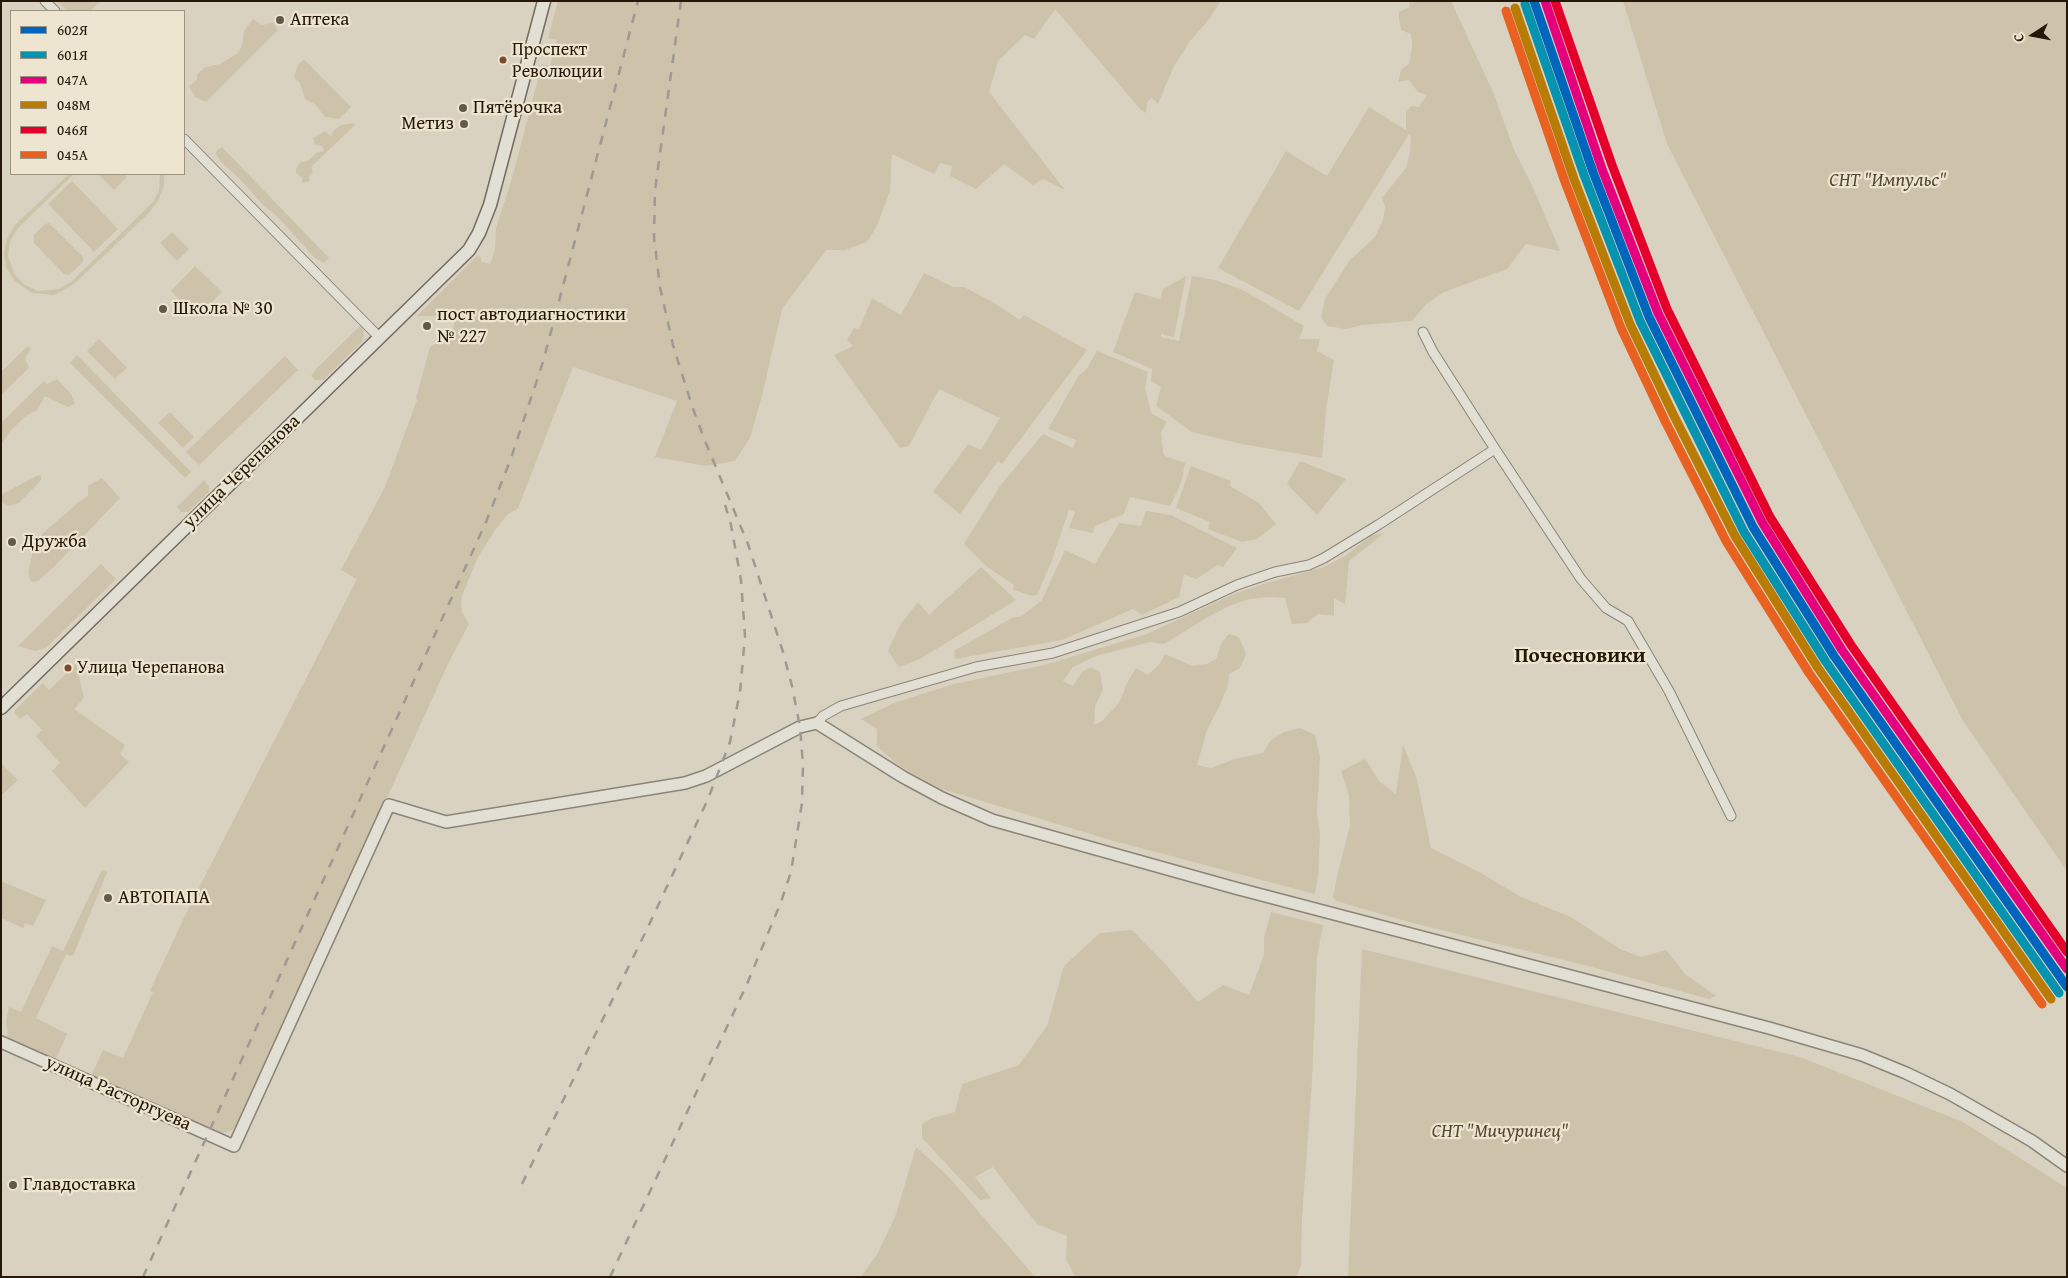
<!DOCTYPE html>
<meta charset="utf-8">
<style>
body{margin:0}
#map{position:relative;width:2068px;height:1278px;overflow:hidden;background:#d9d2c1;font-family:"Gentium Book Plus",serif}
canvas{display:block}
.frame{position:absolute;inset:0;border:2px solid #251809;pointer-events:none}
.legend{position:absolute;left:10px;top:10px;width:175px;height:165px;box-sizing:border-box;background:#ede5d0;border:1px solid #9d9380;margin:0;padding:6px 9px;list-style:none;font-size:15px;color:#251809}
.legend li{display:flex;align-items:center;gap:10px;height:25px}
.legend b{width:25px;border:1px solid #9d9380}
.north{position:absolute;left:2008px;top:10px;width:50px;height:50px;-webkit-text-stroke:4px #ede5d0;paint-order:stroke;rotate:259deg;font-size:14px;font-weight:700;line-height:20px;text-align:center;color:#251809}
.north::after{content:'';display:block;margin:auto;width:18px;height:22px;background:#251809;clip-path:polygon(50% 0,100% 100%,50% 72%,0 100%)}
</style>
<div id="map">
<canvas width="2068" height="1278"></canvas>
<div class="frame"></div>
<ul class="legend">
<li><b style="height:6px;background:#0065bd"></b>602Я</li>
<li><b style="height:6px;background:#0693b0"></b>601Я</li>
<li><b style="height:6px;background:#e5007d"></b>047А</li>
<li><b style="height:6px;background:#b87b03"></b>048М</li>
<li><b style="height:6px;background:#e4002b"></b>046Я</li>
<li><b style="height:6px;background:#e86121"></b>045А</li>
</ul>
<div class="north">С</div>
</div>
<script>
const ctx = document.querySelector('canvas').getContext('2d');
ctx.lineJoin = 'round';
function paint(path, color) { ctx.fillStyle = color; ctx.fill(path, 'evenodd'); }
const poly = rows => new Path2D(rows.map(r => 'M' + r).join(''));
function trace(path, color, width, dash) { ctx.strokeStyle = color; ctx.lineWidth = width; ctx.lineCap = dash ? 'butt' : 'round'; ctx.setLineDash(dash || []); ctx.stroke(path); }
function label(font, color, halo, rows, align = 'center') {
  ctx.font = font + ' "Gentium Book Plus",serif'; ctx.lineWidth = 4.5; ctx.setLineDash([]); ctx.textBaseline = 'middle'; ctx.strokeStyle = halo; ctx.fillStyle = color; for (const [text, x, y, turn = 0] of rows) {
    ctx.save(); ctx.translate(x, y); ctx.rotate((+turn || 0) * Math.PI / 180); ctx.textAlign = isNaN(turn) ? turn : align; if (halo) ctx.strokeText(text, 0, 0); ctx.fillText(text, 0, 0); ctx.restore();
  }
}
const green = poly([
 [56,1,101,1,90,11,67,11],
 [558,1,1221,1,1207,22,1190,41,1173,68,1158,104,1152,98,1147,102,1146,113,1141,110,1055,9,1034,39,1025,35,998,61,989,92,1065,190,1043,179,1033,185,1004,164,976,189,950,176,952,166,940,163,934,174,892,154,890,191,877,226,867,242,845,250,826,250,782,309,762,396,750,438,735,461,706,466,655,457,677,401,573,367,518,508,507,515,495,530,477,559,462,596,461,604,462,612,469,624,448,664,245,1110,238,1126,230,1131,223,1133,214,1132,91,1076,103,1050,123,1058,153,992,150,991,189,907,357,579,341,570,385,487,417,400,416,398,430,347,452,334,455,320,441,316,417,316,477,256,481,257,481,262,490,264,495,250,496,228,512,178,542,64,550,66,557,40,548,38],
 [1410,1,1451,1,1493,92,1515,152,1532,185,1560,251,1526,244,1507,269,1444,292,1426,304,1412,321,1362,325,1346,329,1327,326,1321,317,1325,299,1350,260,1375,237,1383,220,1385,207,1382,198,1406,168,1410,152,1411,137,1409,134,1299,311,1218,268,1286,151,1327,176,1369,107,1406,130,1406,113,1411,106,1419,107,1427,95,1418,92,1409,80,1398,82,1401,70,1409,64,1412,47,1411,34,1401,30,1399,19,1399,12,1409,7],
 [1623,1,2067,1,2067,871,1963,721,1667,144],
 [253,19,262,25,273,23,278,30,206,102,195,97,189,86,197,80,197,74,206,67,220,64,238,53,242,46,244,31],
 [304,59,351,107,339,119,325,117,316,105,305,99,300,83,294,77,298,65],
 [354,123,355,125,311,167,313,172,309,177,310,181,302,183,302,178,296,173,296,169,299,163,309,160,316,153,324,151,322,146,315,145,313,138,325,131,331,136,333,131,341,125],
 [222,147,329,258,324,263,315,258,276,215,262,204,241,180,220,161,216,154,217,150],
 [69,174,74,174,17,229,10,241,8,256,15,275,25,285,38,291,59,289,71,282,152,203,159,191,160,174,164,174,164,185,159,199,150,212,74,284,54,295,32,293,14,280,6,267,4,253,7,238,15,225],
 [98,174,124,174,127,177,114,190],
 [72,181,118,229,94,252,48,204],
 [49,223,83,257,83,262,69,275,64,274,34,243,34,235,45,224],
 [172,232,189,249,177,261,160,243],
 [195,266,222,292,197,317,171,291],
 [924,273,953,287,964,287,991,301,1020,320,1024,315,1087,350,1002,464,998,461,960,514,933,492,968,444,981,450,1000,418,939,389,909,446,900,448,834,355,853,346,847,340,854,328,859,329,872,298,901,315],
 [1186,276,1174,337,1161,334,1161,337,1179,341,1192,276,1215,280,1243,290,1304,326,1299,339,1320,339,1317,351,1334,360,1326,410,1322,458,1242,444,1192,432,1156,406,1161,387,1151,381,1152,369,1113,352,1135,292,1160,299,1163,289],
 [361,325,364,332,362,342,323,380,315,380,311,376,316,369],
 [99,339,127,368,115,379,87,351],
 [28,346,31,349,25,358,29,368,1,395,1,372],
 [1097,351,1148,372,1145,388,1151,413,1167,422,1161,432,1163,452,1165,456,1185,463,1182,479,1178,490,1170,506,1130,497,1124,514,1095,526,1093,533,1069,528,1075,512,1069,510,1051,563,1037,595,1033,596,1013,590,1014,585,986,566,964,544,1000,486,1043,434,1073,448,1076,440,1048,429,1079,375,1086,370],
 [77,355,191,472,185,478,70,363],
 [285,356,298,370,199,465,186,452],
 [57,379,71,394,75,404,68,407,45,396,37,410,26,416,10,431,1,445,1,423,44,381,47,384],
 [170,412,194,437,183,448,158,423],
 [1300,461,1346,479,1317,515,1287,484],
 [1191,466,1231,481,1230,486,1259,503,1276,524,1257,539,1242,542,1208,529,1210,522,1176,508],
 [38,475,41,476,41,480,19,503,8,506,1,502,1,495],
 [102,478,120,498,54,567,38,581,31,582,28,573,34,546,44,532,80,501,88,496,88,486],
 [204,480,209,486,209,492,188,512,181,512,177,507],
 [1146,511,1171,515,1237,548,1223,567,1218,565,1196,579,1184,574,1179,597,1142,615,1133,609,1062,640,955,659,954,651,1012,618,1022,616,1042,600,1065,550,1095,564,1119,523,1141,526],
 [1384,533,1349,561,1345,604,1334,598,1334,616,1318,614,1307,623,1292,624,1285,598,1269,597,1249,599,1229,606,1208,617,1164,644,1150,642,1096,656,1073,667,1063,681,1073,686,1082,672,1091,667,1100,672,1103,690,1095,706,1094,725,1102,721,1119,703,1127,683,1136,668,1148,675,1160,663,1165,654,1192,666,1207,664,1216,659,1222,642,1229,634,1239,637,1246,654,1240,668,1229,674,1228,685,1220,705,1207,730,1197,765,1211,768,1235,759,1263,753,1271,740,1284,732,1300,728,1315,735,1320,757,1317,813,1320,834,1318,876,1315,894,1110,840,939,788,898,765,877,746,877,729,861,719,894,703,954,684,1044,665,1147,634,1229,596,1263,584,1324,567,1345,556,1372,535],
 [101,564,116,579,46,648,35,651,18,646],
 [981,567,1016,600,920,659,899,667,888,651,900,625,918,602,929,615],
 [76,664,84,698,74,709,125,745,120,754,129,762,85,808,52,771,60,763,36,736,42,730,27,714,20,719,15,713,15,710,43,683,49,690],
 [1403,745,1417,779,1431,848,1481,873,1521,897,1571,917,1620,949,1641,957,1666,950,1685,974,1716,996,1709,999,1588,966,1409,922,1336,901,1333,897,1338,872,1350,826,1349,795,1341,771,1365,759,1380,782,1396,794],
 [1,763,18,780,1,796],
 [102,870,107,872,73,956,66,954,36,1018,67,1034,56,1059,8,1038,6,1021,9,1007,21,1012,52,946,63,951],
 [1,881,46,900,33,926,25,923,23,928,1,918],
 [1271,912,1323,925,1317,957,1312,1082,1302,1217,1301,1266,1296,1277,1075,1277,1066,1259,1067,1236,1037,1224,993,1167,975,1177,991,1198,980,1200,922,1138,922,1124,932,1118,955,1112,962,1084,1019,1065,1047,1026,1064,966,1100,933,1132,930,1167,966,1198,1002,1223,985,1249,995,1264,955,1264,938],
 [1362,949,1800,1057,1963,1122,2067,1188,2067,1277,1348,1277],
 [916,1147,947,1175,1035,1277,862,1277,862,1275,877,1255,895,1217]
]);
const minor = poly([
 [45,1,55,11],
 [184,139,380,338],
 [1423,332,1433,352,1495,449,1581,579,1606,608,1628,621,1669,691,1731,816],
 [817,723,823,716,841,706,976,667,1053,653,1179,612,1237,585,1275,572,1309,565,1324,558,1378,525,1495,449]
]);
const tertiary = poly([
 [1,1042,234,1146,389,805,446,822,685,783,706,776,800,727,817,723,903,777,942,798,992,820,1235,888,1769,1028,1862,1055,1906,1073,1950,1094,2032,1141,2067,1166]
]);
const secondary = poly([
 [1,708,469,250,479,233,490,205,544,1]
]);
const rail = poly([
 [522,1184,648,927,708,799,730,742,740,692,745,636,741,580,731,525,724,501],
 [143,1277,486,522,510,461,543,362,638,1],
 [610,1277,747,984,781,902,791,872,802,803,803,765,800,727,792,686,783,652,748,544,705,441,692,406,673,345,660,287,654,237,655,190,681,1]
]);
const rail1 = poly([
 [1534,1,1593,172,1649,317,1753,527,1834,656,2067,987]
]);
const rail2 = poly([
 [1525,4,1584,175,1640,321,1744,532,1826,662,2059,993]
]);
const rail3 = poly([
 [1545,1,1602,169,1658,313,1762,522,1842,650,2067,969]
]);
const rail4 = poly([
 [1515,8,1574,179,1630,324,1674,416,1735,536,1818,668,2051,999]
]);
const rail5 = poly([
 [1555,1,1612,165,1667,309,1770,517,1851,645,2067,952]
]);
const rail6 = poly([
 [1506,11,1565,182,1621,328,1665,421,1726,541,1809,673,2042,1004]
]);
const markers = [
 [280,20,5,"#645949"],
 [503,60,4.5,"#7a4b2a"],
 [463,108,5,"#645949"],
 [464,124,5,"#645949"],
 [163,309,5,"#645949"],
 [427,326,5,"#645949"],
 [12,542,5,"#645949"],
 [68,668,4.5,"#7a4b2a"],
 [108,898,5,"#645949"],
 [13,1185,5,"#645949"]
];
const busNames = [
 ["Проспект",512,50],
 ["Революции",512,72],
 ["Улица Черепанова",77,668]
];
const poiNames = [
 ["Аптека",290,20],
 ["Пятёрочка",473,108],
 ["Метиз",454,124,"right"],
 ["Школа № 30",173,309],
 ["пост автодиагностики",437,315],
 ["№ 227",437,337],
 ["Дружба",22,542],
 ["АВТОПАПА",118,898],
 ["Главдоставка",23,1185]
];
const parkNames = [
 ["СНТ \"Импульс\"",1888,181],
 ["СНТ \"Мичуринец\"",1500,1132]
];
const streetNames = [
 ["улица Черепанова",242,472,-44],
 ["улица Расторгуева",118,1094,24]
];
const quarterNames = [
 ["Почесновики",1580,657]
];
paint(green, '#cdc3ab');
trace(minor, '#8a8479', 11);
trace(tertiary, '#8a8479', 14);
trace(secondary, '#716b61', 15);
trace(minor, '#e2dfd5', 9);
trace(tertiary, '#e2dfd5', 11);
trace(secondary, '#e2dfd5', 12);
trace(rail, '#9e9a91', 2.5, [9, 9]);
trace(rail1, '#0065bd', 9);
trace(rail2, '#0693b0', 9);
trace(rail3, '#e5007d', 9);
trace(rail4, '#b87b03', 9);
trace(rail5, '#e4002b', 9);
trace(rail6, '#e86121', 9);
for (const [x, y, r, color] of markers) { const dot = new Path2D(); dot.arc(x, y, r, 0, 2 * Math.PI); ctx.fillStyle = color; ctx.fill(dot); trace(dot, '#ede5d0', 2); }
label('18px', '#251809', '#ede5d0', busNames, 'left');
label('19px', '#251809', '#ede5d0', poiNames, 'left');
label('italic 19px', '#544834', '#ede5d0', parkNames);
label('19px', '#251809', '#ede5d0', streetNames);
label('bold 21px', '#251809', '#ede5d0', quarterNames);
</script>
